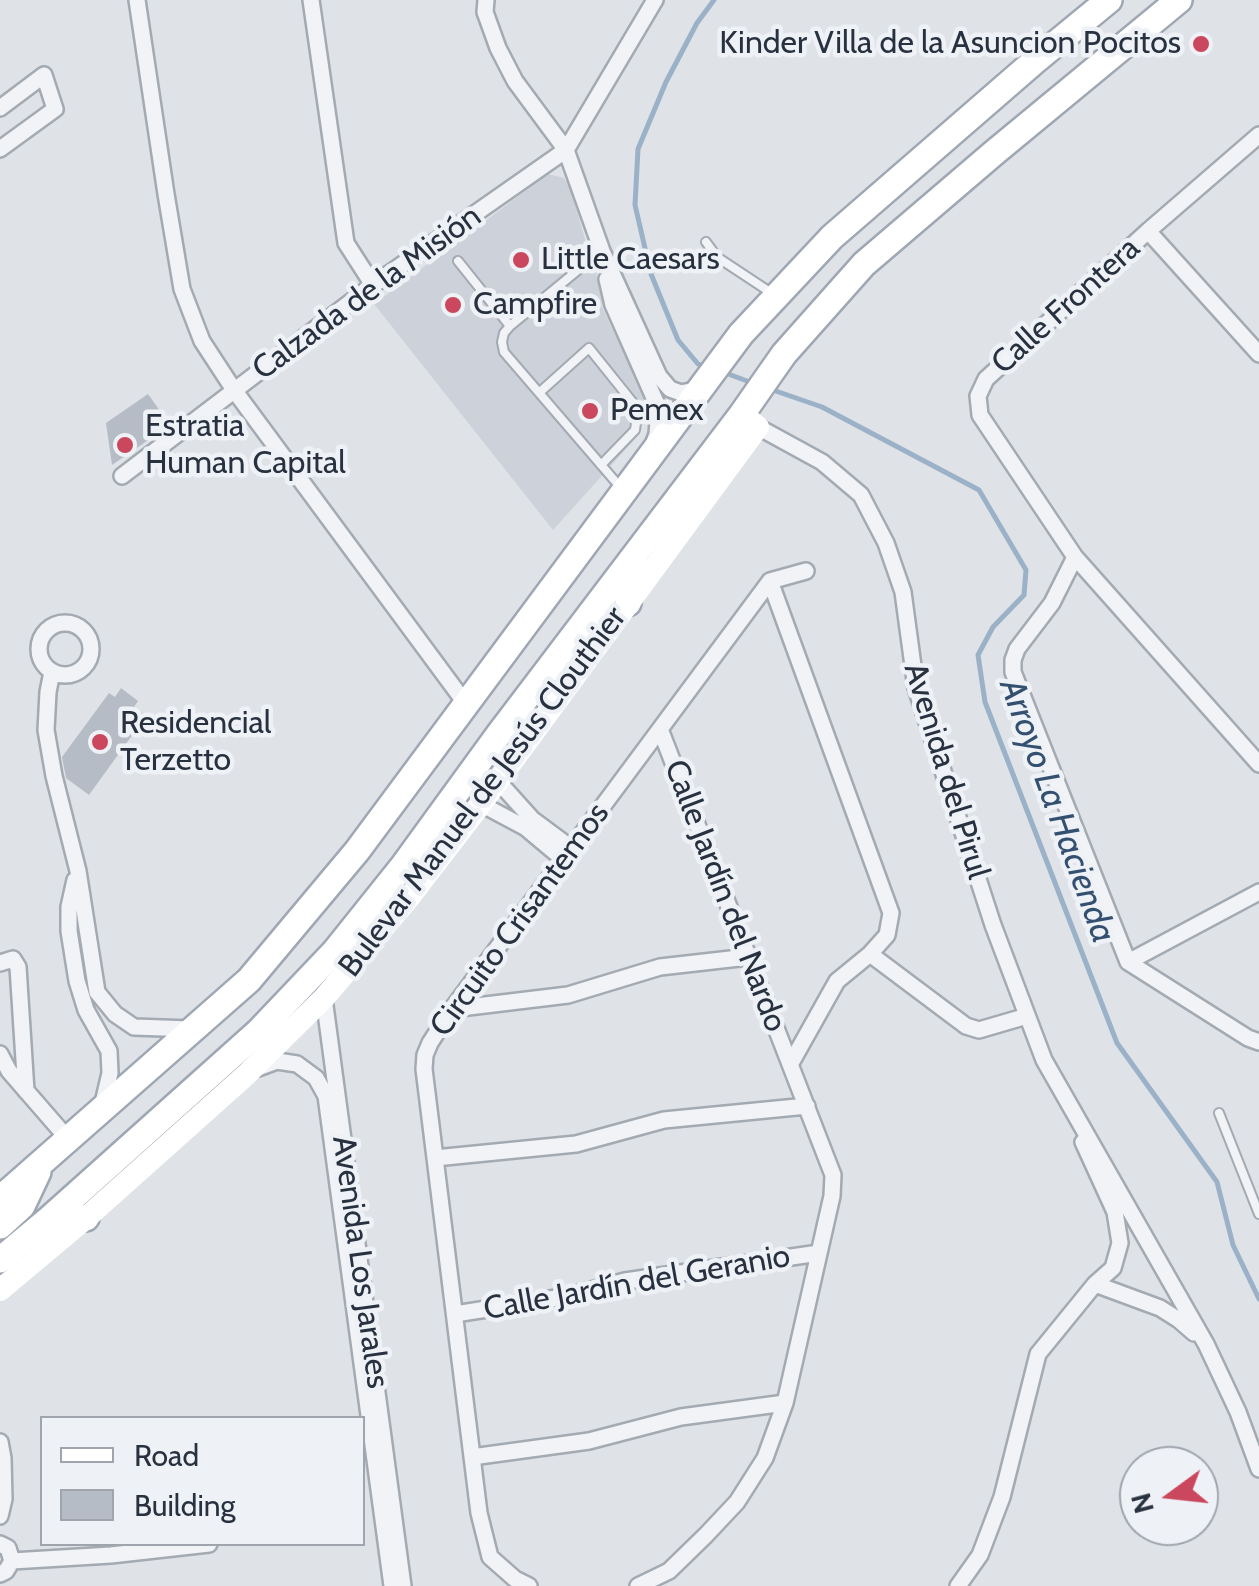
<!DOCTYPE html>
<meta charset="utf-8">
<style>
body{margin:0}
#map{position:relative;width:1259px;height:1586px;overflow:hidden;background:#dfe3e8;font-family:Cabin,sans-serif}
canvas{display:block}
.legend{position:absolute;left:40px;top:1416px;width:325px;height:130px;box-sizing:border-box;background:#eef1f6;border:2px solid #9fa4ad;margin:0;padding:12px 18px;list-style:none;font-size:30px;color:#28313f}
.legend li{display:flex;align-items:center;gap:20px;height:50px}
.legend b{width:50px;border:2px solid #9fa4ad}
.north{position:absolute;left:1119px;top:1446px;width:100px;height:100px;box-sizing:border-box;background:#eef1f6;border:2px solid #9fa4ad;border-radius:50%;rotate:255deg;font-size:28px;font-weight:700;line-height:40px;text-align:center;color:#28313f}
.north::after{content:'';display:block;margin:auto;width:35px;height:45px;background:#ca475d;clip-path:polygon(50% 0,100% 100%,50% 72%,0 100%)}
</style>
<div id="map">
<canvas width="1259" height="1586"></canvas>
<ul class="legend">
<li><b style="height:12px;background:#fff"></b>Road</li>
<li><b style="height:28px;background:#b6bcc5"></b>Building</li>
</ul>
<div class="north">N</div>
</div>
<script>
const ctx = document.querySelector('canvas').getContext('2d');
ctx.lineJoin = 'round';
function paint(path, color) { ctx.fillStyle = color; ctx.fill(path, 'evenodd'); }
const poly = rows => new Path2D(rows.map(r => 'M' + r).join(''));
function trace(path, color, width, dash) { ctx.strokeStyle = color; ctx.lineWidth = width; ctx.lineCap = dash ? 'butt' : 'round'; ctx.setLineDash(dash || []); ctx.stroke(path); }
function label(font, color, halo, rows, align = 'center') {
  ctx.font = font + ' Cabin,sans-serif'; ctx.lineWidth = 9; ctx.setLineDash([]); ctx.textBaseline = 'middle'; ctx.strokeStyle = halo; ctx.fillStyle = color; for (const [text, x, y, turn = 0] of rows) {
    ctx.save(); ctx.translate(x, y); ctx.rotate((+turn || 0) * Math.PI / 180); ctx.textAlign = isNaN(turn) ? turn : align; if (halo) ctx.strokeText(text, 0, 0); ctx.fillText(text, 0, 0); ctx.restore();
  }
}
const built = poly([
 [548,174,564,178,570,187,585,239,594,260,603,309,646,400,642,421,636,438,553,530,374,304]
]);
const stream = poly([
 [707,367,698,364,678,340,651,274,635,205,638,149,666,82,697,23,714,0],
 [723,372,755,384],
 [770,389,822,407,979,490,1026,570,1024,595,993,627,978,655,985,702,1117,1043,1217,1182,1233,1245,1259,1299]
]);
const building = poly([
 [148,394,170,425,112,465,106,423],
 [121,688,138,701,134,707,146,716,89,795,66,778,62,757,109,693,115,697]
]);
const lane = poly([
 [706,242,717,257,773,294],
 [601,251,510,326,504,333,502,342,504,352,621,488],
 [458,261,510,326],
 [540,392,589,348,638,409,635,430,601,465],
 [1219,1113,1259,1214]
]);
const street = poly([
 [137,0,166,194,182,289,202,341,234,390,466,704],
 [311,0,346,243,373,285],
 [486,0,485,12,498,48,515,81,566,150,602,251,659,376,670,389,681,393,699,389],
 [0,108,44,75,55,109,0,149],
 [1259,135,1148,231,986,379,978,396,980,415,1075,557,1259,764],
 [1148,231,1259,354],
 [607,279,613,305,659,409,657,434,653,445],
 [758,427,822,462,861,495,886,543,903,592,916,688,993,925,1044,1060,1206,1344,1238,1412,1259,1469],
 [122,476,373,285,566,150,655,0],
 [1075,557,1052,603,1017,649,1013,660,1013,672,1128,962,1248,1038,1259,1042],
 [770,581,891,913,887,935,870,954,837,981,791,1063],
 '39 649a26 26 0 1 1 52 0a26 26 0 1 1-52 0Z',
 [52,672,48,692,46,730,54,776,78,871,97,992,115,1014,134,1027,191,1029],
 [497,780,532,819,571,848],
 [481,804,526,828,563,859],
 [75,880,69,907,69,931,77,981,86,1010,109,1051,110,1073,102,1107],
 [870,954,966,1026,979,1030,1027,1016],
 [1128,962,1259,892],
 [0,963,13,959,18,967,26,1091],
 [324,998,403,1586],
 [452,1009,568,995,660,967,748,957],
 [0,1054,9,1071,68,1139],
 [258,1068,277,1061,297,1064,316,1078,326,1096,392,1586],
 [435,1158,576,1144,664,1120,807,1106],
 [1095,1284,1160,1308,1179,1320,1194,1333],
 [455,1314,569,1296,625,1281,819,1253],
 [0,1442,3,1458,4,1499,0,1516],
 [472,1457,589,1441,681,1417,785,1403],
 [0,1544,8,1548,12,1561,6,1571,0,1574],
 [12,1561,111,1555,209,1544],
 [529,1586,515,1579,490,1557,479,1513,424,1069,425,1055,430,1043,452,1009,770,581,806,571],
 [638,1586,669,1571,706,1535,737,1502,765,1458,785,1403,832,1196,833,1175,660,729],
 [958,1586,980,1555,1002,1497,1038,1354,1095,1284,1113,1268,1120,1243,1115,1212,1083,1142]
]);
const secondary = poly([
 [0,1290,86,1218,246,1075,324,998,408,899,481,804,758,427,742,414]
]);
const primary = poly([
 [628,603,634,558],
 [0,1199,249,980,357,851,741,334,832,237,1036,60,1109,0],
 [49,1219,86,1218],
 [0,1226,22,1206,38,1172],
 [0,1260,49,1219,258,1032,335,951,403,866,499,734,742,414,784,354,864,264,995,152,1179,0]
]);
const markers = [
 [1201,44,10,"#ca475d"],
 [521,260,10,"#ca475d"],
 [453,305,10,"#ca475d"],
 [590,411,10,"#ca475d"],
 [125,445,10,"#ca475d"],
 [100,742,10,"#ca475d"]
];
const poiNames = [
 ["Kinder Villa de la Asuncion Pocitos",1181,44,"right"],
 ["Little Caesars",541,260],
 ["Campfire",473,305],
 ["Pemex",610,411],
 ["Estratia",145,427],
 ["Human Capital",145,464],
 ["Residencial",120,724],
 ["Terzetto",120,761]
];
const streetNames = [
 ["Calzada de la Misión",367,293,-36],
 ["Calle Frontera",1066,306,-42],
 ["Avenida del Pirul",946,771,73],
 ["Bulevar Manuel de Jesús Clouthier",483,792,-53],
 ["Calle Jardín del Nardo",725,896,69],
 ["Circuito Crisantemos",520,920,-54],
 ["Avenida Los Jarales",360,1262,82],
 ["Calle Jardín del Geranio",637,1283,-10]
];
const waterNames = [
 ["Arroyo La Hacienda",1057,811,70]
];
paint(built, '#cdd2da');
trace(stream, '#9bb1c7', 5);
paint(building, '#b6bcc5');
trace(lane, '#a4aab2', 12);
trace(street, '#a4aab2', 20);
trace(primary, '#9fa7b3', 30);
trace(lane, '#f2f3f6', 8);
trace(street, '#f2f3f6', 15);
trace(secondary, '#fff', 22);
trace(primary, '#fff', 25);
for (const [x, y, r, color] of markers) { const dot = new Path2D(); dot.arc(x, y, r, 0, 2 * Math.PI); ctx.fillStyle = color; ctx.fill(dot); trace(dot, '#eef1f6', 4); }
label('32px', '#28313f', '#eef1f6', poiNames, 'left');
label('32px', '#28313f', '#eef1f6', streetNames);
label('italic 35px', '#345071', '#eef1f6', waterNames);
</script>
